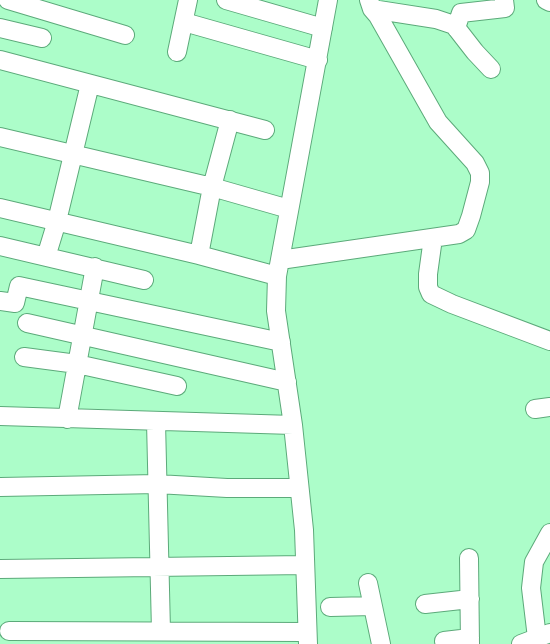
<!DOCTYPE html>
<style>
body{margin:0}
canvas{display:block;background:#acfdc9}
</style>
<canvas width="550" height="644"></canvas>
<script>
const ctx = document.querySelector('canvas').getContext('2d');
ctx.lineJoin = 'round';
const poly = rows => new Path2D(rows.map(r => 'M' + r).join(''));
function trace(path, color, width, dash) { ctx.strokeStyle = color; ctx.lineWidth = width; ctx.lineCap = dash ? 'butt' : 'round'; ctx.setLineDash(dash || []); ctx.stroke(path); }
const minor = poly([
 [8,0,125,35],
 [226,0,323,28],
 [546,0,550,2],
 [372,9,436,19,454,25,475,52,491,69],
 [184,22,318,60],
 [0,28,42,38],
 [456,28,461,13,505,8,504,0],
 [177,52,188,0],
 [0,60,265,130],
 [0,137,212,187,289,209],
 [0,208,199,255,277,276],
 [433,238,428,274,428,287,431,294,452,304,550,341],
 [0,246,144,280],
 [199,255,212,187,230,120],
 [46,257,57,221,90,84],
 [280,260,459,234,466,230,471,216,480,182,480,173,475,163,438,122,378,16,372,9,369,0],
 [0,301,15,303,19,286,281,342],
 [27,323,287,382],
 [24,357,77,364,177,386],
 [535,409,550,407],
 [0,416,293,425],
 [67,419,95,267],
 [156,422,161,631],
 [0,487,157,484,227,488,299,488],
 [469,558,470,644],
 [0,569,305,565],
 [368,583,381,644],
 [425,604,470,599],
 [330,607,373,606],
 [9,631,307,632],
 [537,638,531,588,534,562,550,533],
 [444,641,470,638],
 [308,644,304,530,293,425,276,311,277,276,328,0],
 [521,644,550,633]
]);
trace(minor, '#5caa7a', 20);
trace(minor, '#fff', 18);
</script>
